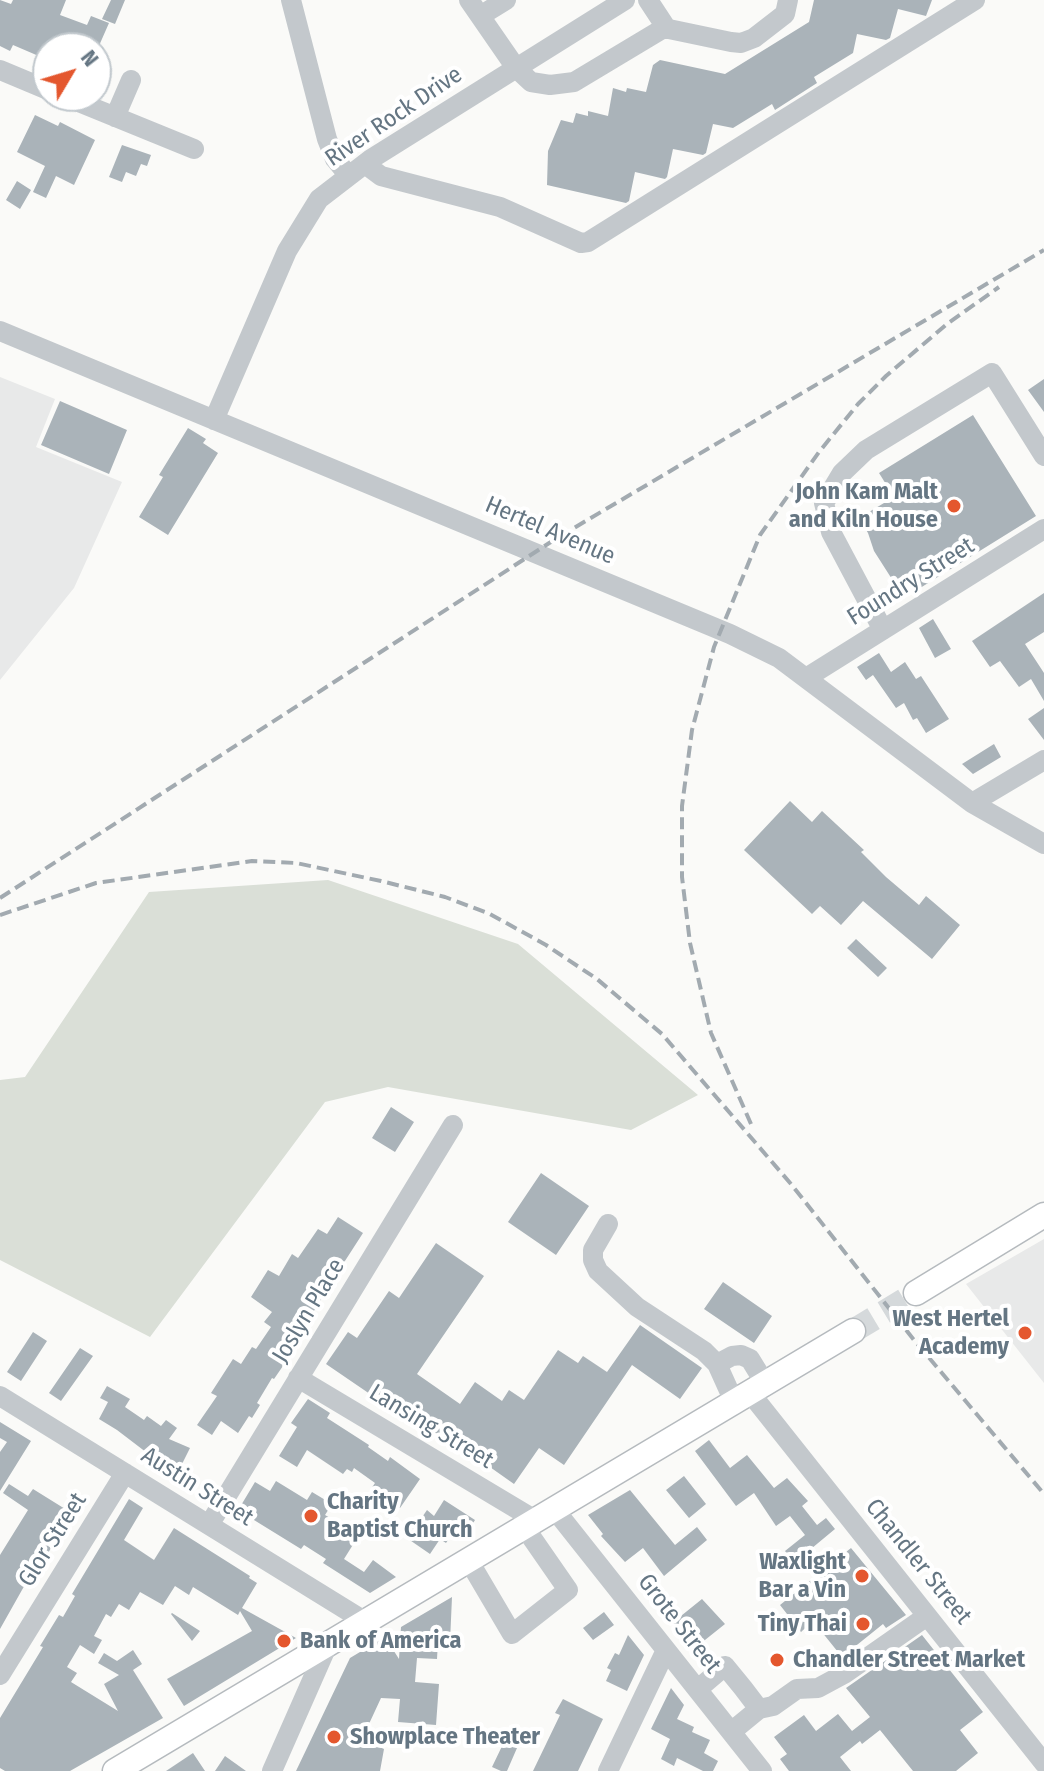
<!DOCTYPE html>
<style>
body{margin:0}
#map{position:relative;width:1044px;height:1771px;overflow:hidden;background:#fafaf8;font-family:"Fira Sans Condensed",sans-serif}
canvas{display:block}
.north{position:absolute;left:32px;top:32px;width:80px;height:80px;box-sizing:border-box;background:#fff;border:2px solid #c1c8cd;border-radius:50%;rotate:52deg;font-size:22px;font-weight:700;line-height:32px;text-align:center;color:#657683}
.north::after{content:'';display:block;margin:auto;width:28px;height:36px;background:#e4572e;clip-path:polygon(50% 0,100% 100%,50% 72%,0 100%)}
</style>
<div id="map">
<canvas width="1044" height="1771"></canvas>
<div class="north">N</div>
</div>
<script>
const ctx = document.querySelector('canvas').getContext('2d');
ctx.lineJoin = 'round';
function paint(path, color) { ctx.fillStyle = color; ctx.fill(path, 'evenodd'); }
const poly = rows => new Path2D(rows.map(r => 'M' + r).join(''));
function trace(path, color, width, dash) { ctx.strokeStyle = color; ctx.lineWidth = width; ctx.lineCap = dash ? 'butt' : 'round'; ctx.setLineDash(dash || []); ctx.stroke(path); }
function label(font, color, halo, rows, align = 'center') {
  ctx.font = font + ' "Fira Sans Condensed",sans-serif'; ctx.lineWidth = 8; ctx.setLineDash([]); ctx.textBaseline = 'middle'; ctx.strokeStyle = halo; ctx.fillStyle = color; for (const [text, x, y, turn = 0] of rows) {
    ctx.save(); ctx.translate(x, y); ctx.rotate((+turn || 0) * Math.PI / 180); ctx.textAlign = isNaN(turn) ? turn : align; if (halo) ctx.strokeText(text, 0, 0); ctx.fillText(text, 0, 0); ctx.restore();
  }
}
const built = poly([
 [0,377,55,399,36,447,122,482,74,588,0,680],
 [1044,1239,1044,1383,966,1284]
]);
const green = poly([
 [328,880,518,944,698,1095,631,1130,388,1087,325,1102,150,1337,0,1260,0,1080,25,1077,149,892]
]);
const building = poly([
 [0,0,11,4,13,0,66,0,60,15,87,25,91,16,109,23,98,48,48,48,48,60,13,45,10,51,0,46],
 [111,0,125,0,115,24,102,19],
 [814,0,932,0,926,16,898,9,890,38,886,40,857,34,853,53,814,77,817,83,775,110,772,104,733,128,713,124,706,153,703,155,673,149,667,177,665,179,635,172,629,201,626,203,547,185,548,151,561,120,573,123,576,113,588,116,588,111,608,116,613,88,626,92,627,88,646,92,653,65,660,60,725,74,809,22],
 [35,115,58,126,60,122,95,140,74,185,56,176,46,198,33,192,45,166,17,152],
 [122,145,151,155,147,166,141,164,136,176,126,172,122,182,109,177],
 [17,181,31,190,20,209,6,200],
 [1044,379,1044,412,1028,390],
 [60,401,127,430,109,474,41,445],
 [973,415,1036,516,904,598,874,551,868,533,859,518,894,497,879,473],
 [188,428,206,439,203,443,218,453,168,535,139,517,163,477,159,475],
 [1044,593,1044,632,1025,644,1044,673,1044,701,1031,679,1019,687,1000,661,990,667,972,641],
 [933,619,951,649,935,658,919,628],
 [879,653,891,672,905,662,916,679,921,676,949,719,926,733,917,718,913,720,904,703,896,708,873,675,866,680,857,667],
 [1044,708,1044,740,1028,719],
 [994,744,1001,757,973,774,962,764],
 [790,801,812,822,822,811,864,850,861,852,886,877,919,905,926,896,960,925,932,959,863,901,841,925,820,906,812,914,744,850],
 [856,939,887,968,878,977,847,948],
 [391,1107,414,1122,395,1152,372,1138],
 [541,1173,589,1206,556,1255,508,1222],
 [338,1217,363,1233,343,1264,346,1266,338,1279,334,1277,301,1333,289,1347,296,1352,287,1365,285,1363,274,1379,272,1378,257,1403,260,1405,252,1418,249,1416,238,1433,221,1421,212,1435,197,1425,217,1396,211,1393,233,1359,241,1364,252,1347,256,1349,271,1327,264,1322,272,1312,251,1297,268,1270,279,1276,292,1254,298,1258,318,1229,327,1234],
 [436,1243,484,1276,417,1374,460,1404,475,1382,502,1401,509,1390,524,1400,558,1350,578,1363,583,1356,607,1372,640,1325,702,1368,680,1399,632,1365,564,1465,539,1448,514,1484,463,1448,461,1451,430,1429,427,1433,326,1364,348,1332,357,1338,389,1291,399,1298],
 [723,1282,772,1316,754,1343,704,1309],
 [33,1332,47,1341,21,1381,7,1372],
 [80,1348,93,1356,61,1401,49,1393],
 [107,1386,130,1399,125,1407,144,1420,147,1416,161,1426,166,1420,177,1428,169,1439,190,1448,180,1468,156,1457,155,1459,117,1430,99,1419,108,1402,100,1398],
 [308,1399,330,1413,327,1418,369,1445,368,1447,388,1461,390,1457,420,1479,400,1508,371,1489,375,1483,354,1468,352,1472,347,1469,343,1474,307,1450,297,1467,279,1456,297,1427,291,1423],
 [0,1422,31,1441,0,1491,0,1452,7,1442,0,1438],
 [709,1440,730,1468,747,1455,774,1488,787,1478,808,1501,802,1506,817,1525,826,1518,835,1529,794,1563,785,1551,805,1535,790,1516,776,1526,754,1493,736,1506,695,1451],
 [684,1476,706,1504,689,1518,666,1490],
 [276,1481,307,1500,312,1492,332,1504,325,1515,359,1535,344,1559,364,1572,373,1560,396,1577,370,1593,323,1563,326,1559,304,1545,301,1549,241,1512,240,1507,255,1482,270,1491],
 [9,1484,28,1496,33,1489,70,1512,48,1546,51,1548,44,1560,40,1558,0,1629,0,1555,28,1510,3,1493],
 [630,1490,675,1545,697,1527,707,1540,664,1576,643,1548,625,1562,601,1536,603,1534,588,1515],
 [129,1499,143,1508,124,1540,154,1560,174,1528,250,1576,249,1578,257,1583,242,1608,296,1638,184,1706,167,1679,252,1631,240,1611,238,1615,193,1587,189,1595,175,1586,163,1605,140,1592,129,1610,119,1604,111,1617,106,1614,94,1636,102,1640,94,1654,80,1645,67,1667,77,1673,71,1682,118,1711,104,1684,119,1675,98,1663,104,1653,117,1661,133,1650,142,1664,133,1670,163,1718,70,1771,5,1771,0,1768,0,1718,43,1647,40,1646,59,1615,63,1617,75,1596,72,1594],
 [444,1500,475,1520,467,1533,457,1527,446,1543,440,1539,430,1554,401,1534,410,1521,416,1526,427,1510,434,1516],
 [851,1548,906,1615,886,1628,883,1624,842,1657,813,1621,801,1632,780,1605],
 [452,1597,450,1642,438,1641,437,1659,417,1658,415,1682,439,1684,436,1725,398,1722,400,1699,381,1698,362,1739,384,1749,380,1771,296,1771,350,1658,385,1637,399,1659,401,1627],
 [702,1599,725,1624,695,1648,682,1632,679,1635,671,1624],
 [604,1612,614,1625,593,1640,583,1628],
 [172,1613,200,1631,192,1641,171,1614],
 [628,1635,644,1655,627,1691,606,1681,611,1670,607,1668,615,1653,619,1655],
 [922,1635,983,1712,960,1730,978,1753,956,1771,913,1771,880,1730,862,1744,860,1741,840,1757,851,1771,789,1771,780,1759,787,1754,774,1737,804,1715,816,1731,838,1714,852,1731,870,1717,846,1688],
 [671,1688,684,1705,677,1719,694,1727,692,1732,710,1740,704,1753,718,1761,713,1771,703,1771,677,1758,674,1766,661,1759,670,1739,651,1729],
 [563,1699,603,1719,578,1771,533,1771,560,1715,555,1713],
 [504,1742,517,1748,507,1771,501,1771,492,1767],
 [193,1753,205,1771,166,1771],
 [225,1756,246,1771,215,1771]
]);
const majorTunnel = poly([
 [853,1331,916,1293]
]);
const minor = poly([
 [291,0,327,139,335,159,349,176],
 [469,0,516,68,531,82,550,85,574,82,664,28,731,42,741,43,754,38,785,14,788,0],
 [648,0,667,29],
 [480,16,506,0],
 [0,70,48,90],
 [64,96,194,149],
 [115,117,131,80],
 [365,164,381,176,500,207,581,243,588,242,975,0],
 [0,331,730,634,779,658,972,803,1044,844],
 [214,420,287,251,319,199,371,159,625,0],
 [883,630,831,532,824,503,842,473,866,450,992,373,1044,456],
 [806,678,1044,529],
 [972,803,1044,760],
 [608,1224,593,1250,593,1260,598,1271,637,1307,704,1351,717,1364,735,1404],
 [717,1364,732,1356,741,1355,750,1359,766,1385],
 [298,1378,537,1521],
 [751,1394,1044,1763],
 [0,1396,366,1622],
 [555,1510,762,1771],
 [209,1525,453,1125],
 [469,1561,512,1634,568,1590,525,1528],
 [0,1675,125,1473],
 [698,1689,725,1666,743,1688,759,1709,731,1732],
 [759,1709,773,1706,797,1689,818,1688,844,1674,927,1616],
 [272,1771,328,1644],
 [608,1771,666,1650]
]);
const major = poly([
 [916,1293,1044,1215],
 [115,1771,853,1331]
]);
const rail = poly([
 [0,898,557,538,1044,250],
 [0,915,96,883,252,861,296,863,381,881,445,897,490,914,546,945,597,979,662,1034,791,1184,914,1340,1044,1494],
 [751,1124,711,1033,690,943,682,877,682,806,692,730,714,647,760,535,819,452,858,404,886,376,947,324,999,287]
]);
const markers = [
 [954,506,8,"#e4572e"],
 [1025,1333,8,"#e4572e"],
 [311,1516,8,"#e4572e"],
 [862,1576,8,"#e4572e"],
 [863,1624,8,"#e4572e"],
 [284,1641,8,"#e4572e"],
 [777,1660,8,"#e4572e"],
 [334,1737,8,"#e4572e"]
];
const streetNames = [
 ["River Rock Drive",394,117,-34],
 ["Hertel Avenue",550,531,23],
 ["Foundry Street",911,582,-32],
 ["Joslyn Place",309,1311,-59],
 ["Lansing Street",431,1427,31],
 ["Austin Street",197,1487,32],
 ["Glor Street",53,1540,-58],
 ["Chandler Street",918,1562,51],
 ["Grote Street",679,1624,52]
];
const poiNames = [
 ["John Kam Malt",938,492],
 ["and Kiln House",938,520],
 ["West Hertel",1009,1319],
 ["Academy",1009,1347],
 ["Charity",327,1502,"left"],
 ["Baptist Church",327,1530,"left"],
 ["Waxlight",846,1562],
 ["Bar a Vin",846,1590],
 ["Tiny Thai",847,1624],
 ["Bank of America",300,1641,"left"],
 ["Chandler Street Market",793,1660,"left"],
 ["Showplace Theater",350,1737,"left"]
];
paint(built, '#e8e9e9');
paint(green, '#dadfd7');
paint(building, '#aab3b9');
trace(majorTunnel, '#d5d9db', 24, [24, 12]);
trace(major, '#b5babe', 27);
trace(minor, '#c3c8cc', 20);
trace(major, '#fff', 24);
trace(rail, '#a2aab0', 4, [12, 6]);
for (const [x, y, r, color] of markers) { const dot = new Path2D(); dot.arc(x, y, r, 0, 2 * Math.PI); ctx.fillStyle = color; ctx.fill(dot); trace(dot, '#fff', 3); }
label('24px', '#657683', '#fff', streetNames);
label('bold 24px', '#657683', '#fff', poiNames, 'right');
</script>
